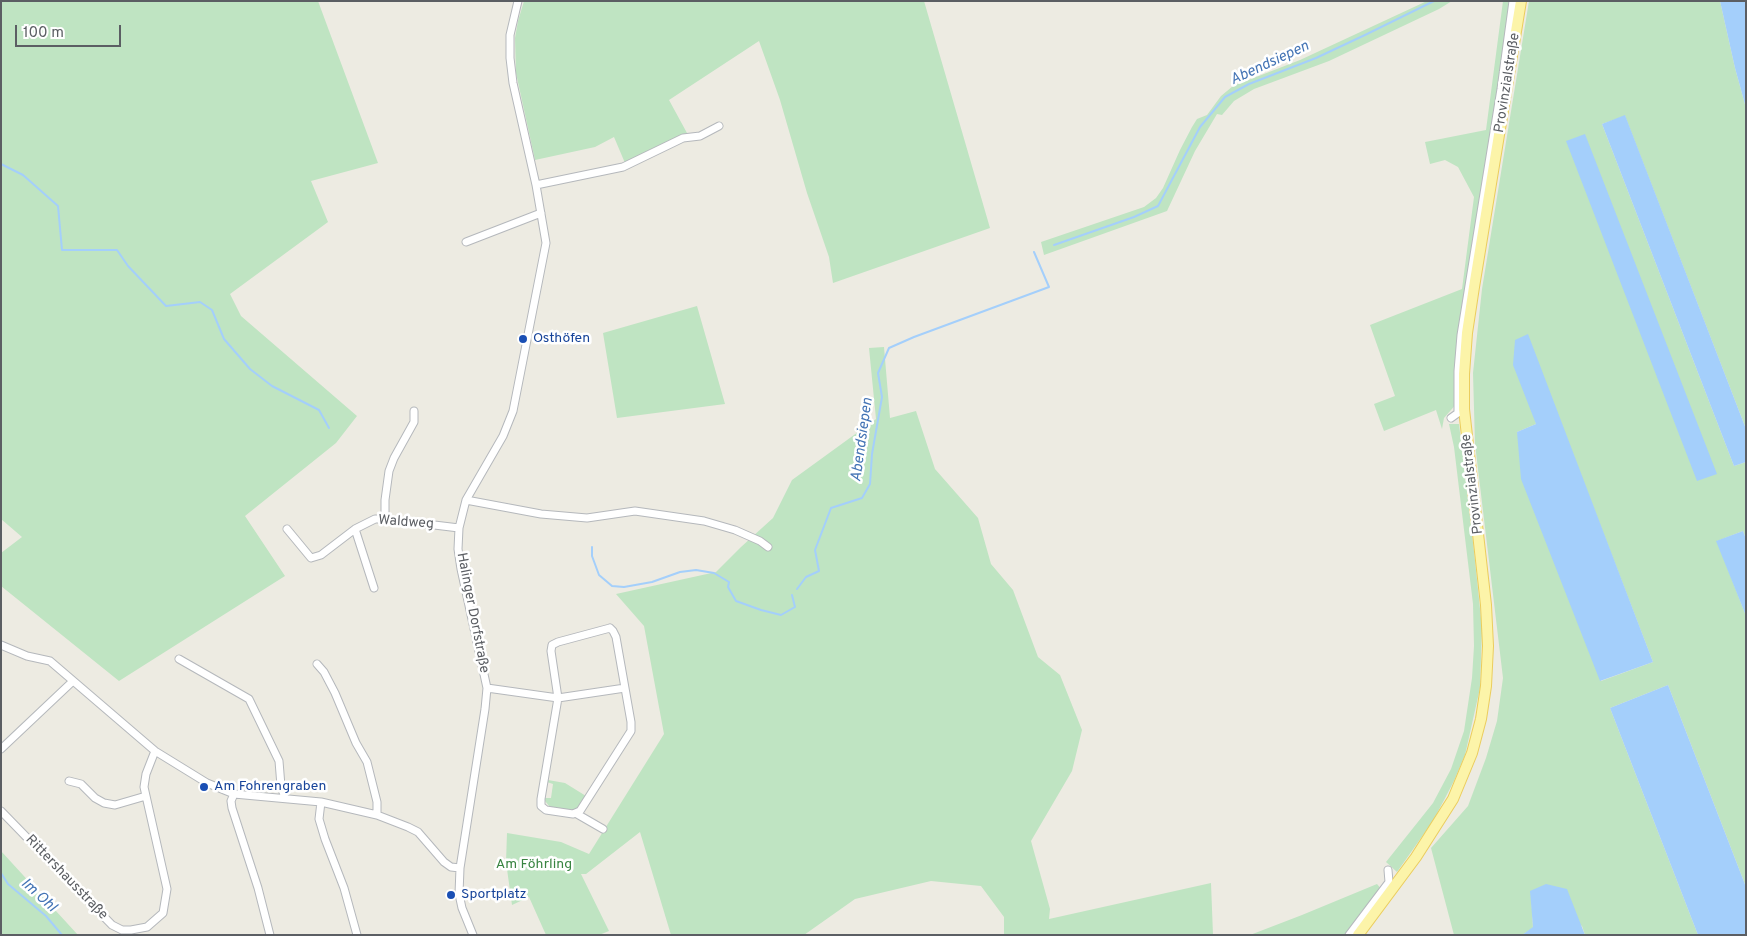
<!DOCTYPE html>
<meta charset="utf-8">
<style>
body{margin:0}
#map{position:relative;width:1747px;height:936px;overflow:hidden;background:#edebe2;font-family:Overpass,sans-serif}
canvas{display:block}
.frame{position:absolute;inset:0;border:2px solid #5b5e63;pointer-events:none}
.scale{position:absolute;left:15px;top:25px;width:106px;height:22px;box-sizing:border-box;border:2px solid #5b5e63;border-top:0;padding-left:6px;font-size:15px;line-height:18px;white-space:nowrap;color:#5b5e63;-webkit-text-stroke:4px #fff;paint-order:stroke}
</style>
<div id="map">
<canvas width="1747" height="936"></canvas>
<div class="frame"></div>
<div class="scale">100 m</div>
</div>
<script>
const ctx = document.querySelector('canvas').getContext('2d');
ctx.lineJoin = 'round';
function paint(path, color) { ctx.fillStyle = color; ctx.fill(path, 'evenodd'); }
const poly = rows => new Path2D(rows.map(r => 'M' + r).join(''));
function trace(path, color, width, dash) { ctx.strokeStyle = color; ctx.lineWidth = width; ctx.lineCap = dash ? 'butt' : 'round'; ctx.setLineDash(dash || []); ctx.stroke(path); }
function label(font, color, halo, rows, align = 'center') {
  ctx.font = font + ' Overpass,sans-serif'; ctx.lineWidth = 5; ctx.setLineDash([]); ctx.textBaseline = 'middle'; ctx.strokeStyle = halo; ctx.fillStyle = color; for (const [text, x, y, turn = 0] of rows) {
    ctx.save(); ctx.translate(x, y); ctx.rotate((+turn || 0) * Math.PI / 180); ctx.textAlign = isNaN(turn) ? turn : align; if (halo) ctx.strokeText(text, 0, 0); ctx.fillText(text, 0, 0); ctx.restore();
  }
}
const green = poly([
 [1,1,318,1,378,163,311,181,328,222,230,294,241,316,357,416,336,443,245,516,285,576,119,681,1,586,1,553,22,537,1,519],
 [524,1,924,1,990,228,833,283,829,257,807,193,780,100,759,41,669,100,687,133,625,163,614,137,595,147,535,160,516,73,515,38,518,21],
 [1427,1,1452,1,1439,9,1329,61,1254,89,1234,101,1222,115,1217,114,1195,151,1167,211,1044,255,1041,242,1144,207,1156,198,1163,188,1180,150,1192,127,1197,119,1207,115,1221,96,1233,86,1300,60],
 [1503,1,1513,1,1458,402,1444,418,1442,429,1436,410,1384,431,1374,404,1395,396,1370,325,1462,289,1474,197,1458,167,1445,160,1430,164,1425,142,1486,130],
 [1529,1,1720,1,1735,68,1746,108,1746,429,1625,116,1602,124,1734,466,1746,462,1746,539,1743,531,1717,541,1746,616,1746,887,1668,685,1610,708,1698,935,1585,935,1582,926,1531,891,1533,928,1522,935,1454,935,1431,848,1468,806,1486,758,1497,721,1503,678,1475,444,1473,373,1482,289],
 [1527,335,1653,662,1601,681,1517,432,1536,424],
 [697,306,725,404,617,418,603,333],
 [884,347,890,418,916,411,935,469,978,518,991,564,1013,590,1038,657,1060,675,1082,730,1072,771,1031,841,1050,909,1049,919,1211,883,1213,935,1004,935,1004,917,981,886,931,881,855,899,804,935,671,935,640,832,586,874,581,874,609,931,599,935,546,935,529,897,512,905,506,862,507,833,561,842,589,854,664,734,644,626,616,594,716,572,741,547,773,518,792,480,876,419,869,348],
 [1449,424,1459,424,1474,551,1482,628,1480,688,1465,755,1454,781,1433,821,1397,872,1386,862,1433,803,1451,769,1464,731,1472,678,1474,646,1473,604,1454,447],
 [548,780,565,783,586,796,579,808,574,811,550,807,545,801,545,798,551,798,553,784,547,782],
 [1,851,78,935,1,935],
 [1377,884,1382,890,1349,935,1250,935,1302,915]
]);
const water = poly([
 [1720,1,1746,1,1746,108,1735,68],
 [1625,115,1746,429,1746,462,1734,466,1602,124],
 [1585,134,1717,474,1697,481,1566,141],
 [1528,334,1653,662,1600,681,1521,479,1517,432,1536,424,1513,365,1515,340],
 [1743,531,1746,539,1746,616,1716,541],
 [1668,685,1746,887,1746,935,1698,935,1610,708],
 [1546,884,1567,889,1585,935,1522,935,1533,927,1530,891]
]);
const stream = poly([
 [1,164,23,175,58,206,62,250,117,250,128,266,166,306,200,302,212,310,224,339,250,369,272,386,319,410,329,428],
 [1054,245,1134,217,1158,206,1200,127,1225,97,1249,84,1316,58,1365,35,1434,1],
 [592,547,592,556,599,575,612,586,624,587,652,582,680,572,696,570,714,573,729,582,728,587,736,601,761,610,781,615,795,607,792,595],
 [797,589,806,577,819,571,815,550,831,508,862,498,870,484,872,454,882,397,878,373,889,348,914,337,1049,287,1034,252],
 [1,873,8,884,46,916,62,935]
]);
const minor = poly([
 [536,185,623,167,683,138,700,136,719,126],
 [466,242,541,213],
 [1451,418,1458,413,1458,371,1461,335,1501,89,1513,1],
 [466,500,541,514,587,518,635,511,704,521,735,530,760,541,768,547],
 [385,519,385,500,389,471,394,458,414,422,414,411],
 [287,529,311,558,321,555,355,529,375,519,385,519,459,528],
 [355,529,374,588],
 [610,628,613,631,616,637,631,722,631,731,580,811,573,814,546,810,541,806,541,799,558,698,551,651,552,645,558,642,610,628],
 [1,645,27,656,50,661,155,751,207,783,234,794,321,802,377,815,408,827,418,832,444,862,451,867,460,868],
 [179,659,249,699,279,761,281,786,285,798],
 [317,664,324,672,335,693,356,743,367,762,377,802,377,815],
 [487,688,558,698,625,688],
 [1,749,73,681],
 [69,781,81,784,95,798,104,803,115,805,146,796],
 [234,794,231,801,232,808,258,888,270,935],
 [321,802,319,819,325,839,344,888,357,935],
 [1,811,112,925,122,930,131,930,147,927,163,913,167,889,144,787,146,774,155,751],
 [577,814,603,829],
 [473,935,462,908,459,894,460,868,485,709,487,688,461,569,458,549,459,528,466,500,503,436,513,411,546,243,536,185,513,83,510,58,510,35,518,1],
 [1349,935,1389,882,1388,870]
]);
const primary = poly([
 [1358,935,1416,857,1453,799,1472,753,1481,719,1486,686,1488,646,1486,605,1464,409,1464,374,1467,333,1474,287,1521,1]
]);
const markers = [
 [523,339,5,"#1a4fb4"],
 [204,787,5,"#1a4fb4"],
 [451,895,5,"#1a4fb4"]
];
const streetNames = [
 ["Provinzialstraße",1508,83,-81],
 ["Provinzialstraße",1473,484,-97],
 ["Waldweg",406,523,4],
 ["Halinger Dorfstraße",472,613,79],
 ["Rittershausstraße",66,878,46]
];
const transitNames = [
 ["Osthöfen",533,339],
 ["Am Fohrengraben",214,787],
 ["Sportplatz",461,895]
];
const parkNames = [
 ["Am Föhrling",534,865]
];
const waterNames = [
 ["Abendsiepen",1270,64,-25],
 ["Abendsiepen",863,440,-82],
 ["Im Ohl",38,896,42]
];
paint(green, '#bfe4c2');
paint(water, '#a4cffb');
trace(stream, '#a4cffb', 2);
trace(minor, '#b5b8bc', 9);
trace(primary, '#ebcd5d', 12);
trace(minor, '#fff', 7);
trace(primary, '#fcf4a9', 10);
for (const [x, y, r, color] of markers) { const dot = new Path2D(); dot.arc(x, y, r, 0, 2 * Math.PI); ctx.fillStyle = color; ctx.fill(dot); trace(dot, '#fff', 2); }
label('14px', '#5b5e63', '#fff', streetNames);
label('14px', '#164399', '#fff', transitNames, 'left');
label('14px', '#388441', '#fff', parkNames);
label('italic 15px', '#4474b5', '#fff', waterNames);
</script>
